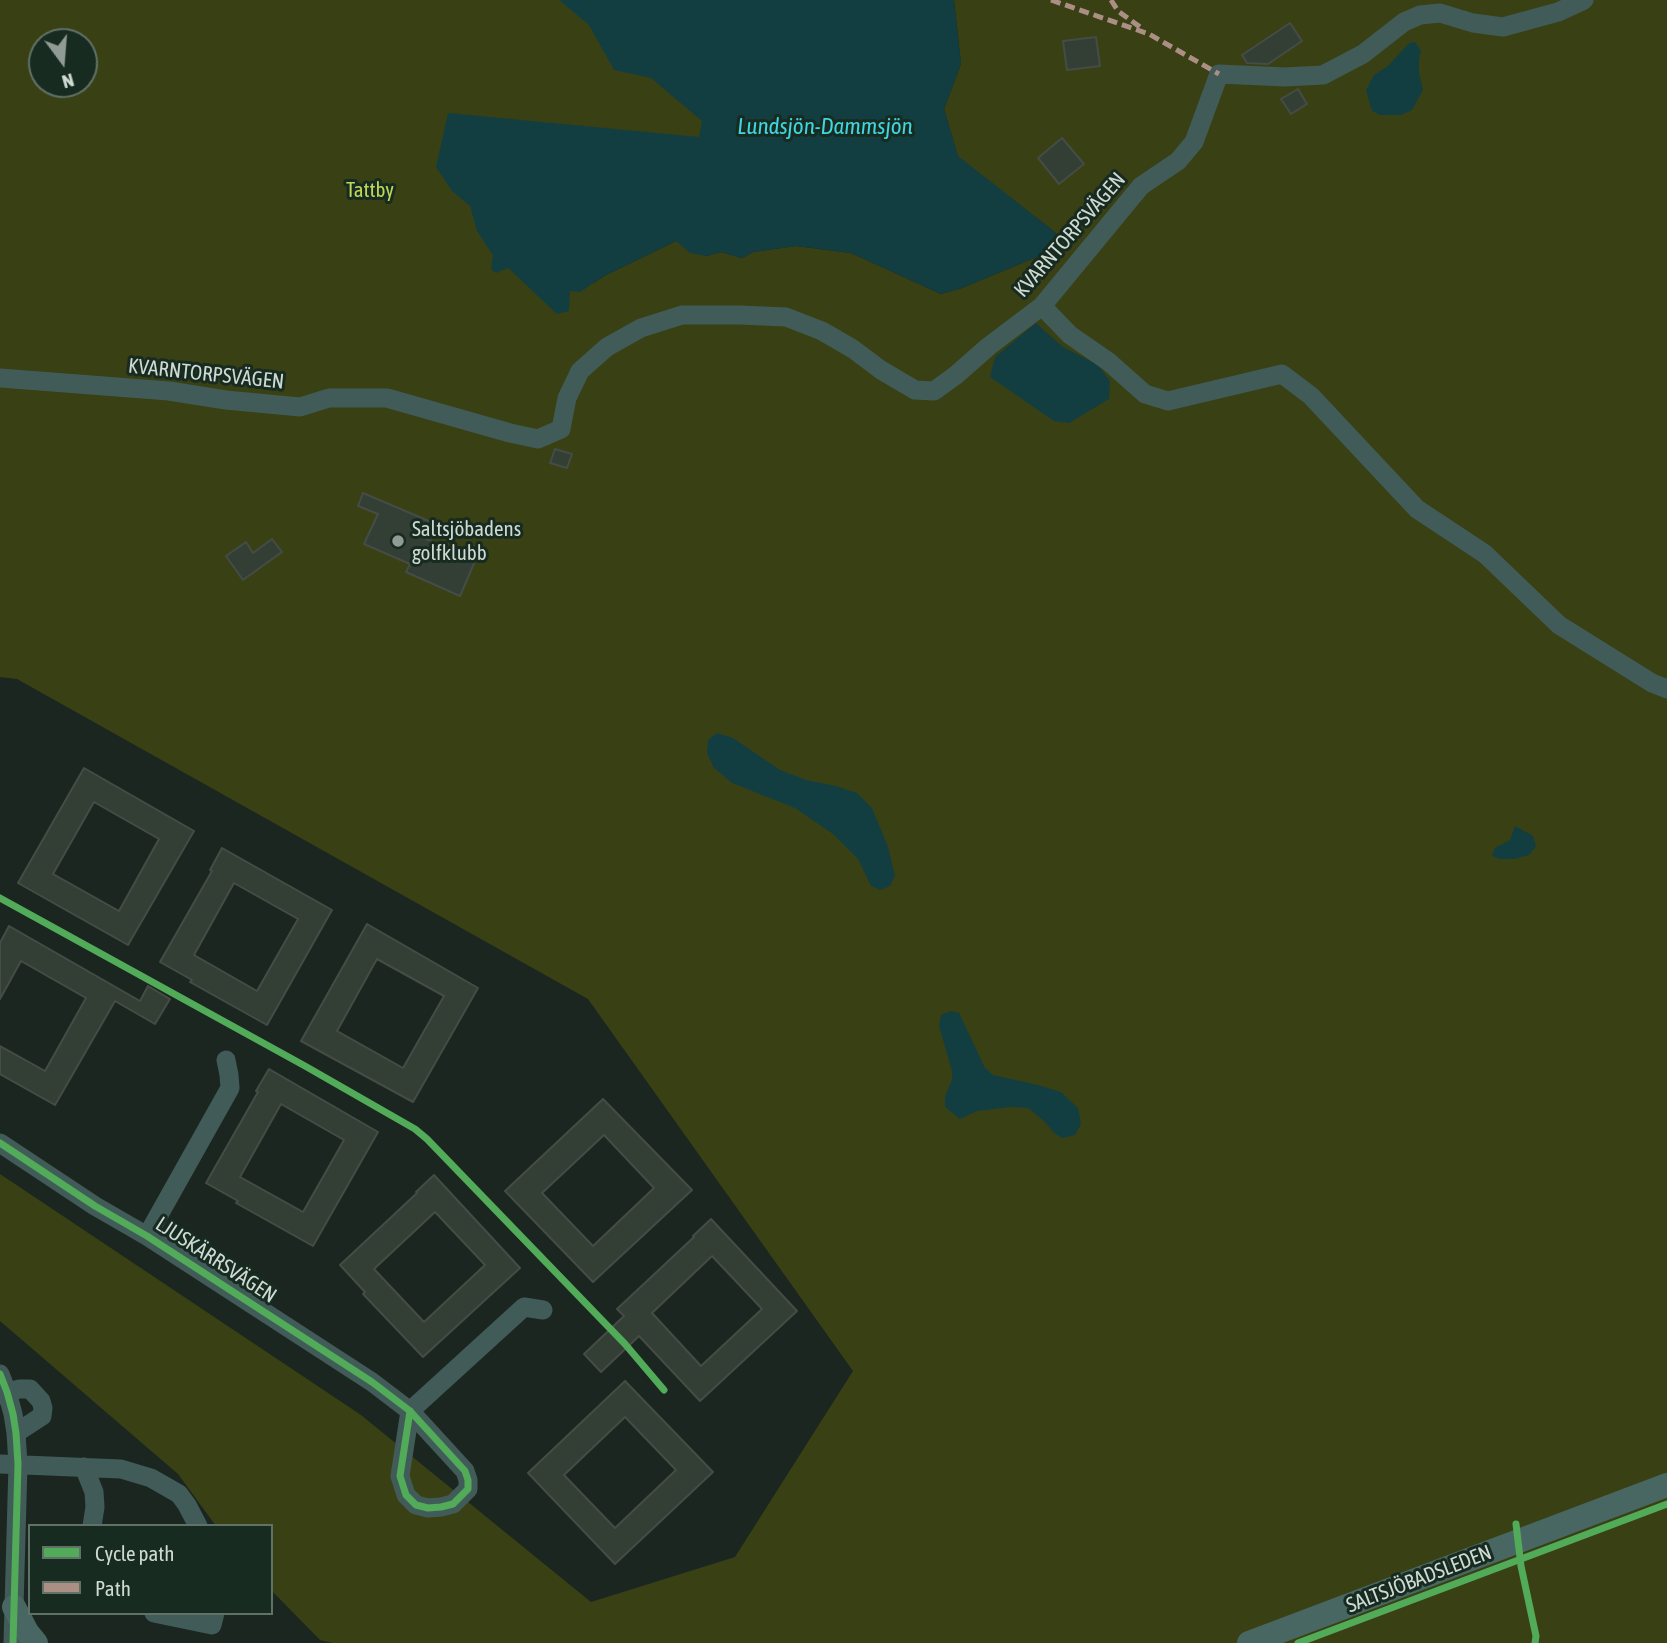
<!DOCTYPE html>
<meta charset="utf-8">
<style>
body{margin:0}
#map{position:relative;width:1667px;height:1643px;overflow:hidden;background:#1c2621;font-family:"Asap Condensed",sans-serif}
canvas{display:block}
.legend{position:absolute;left:28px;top:1524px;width:245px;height:91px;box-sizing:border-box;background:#172b21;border:2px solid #607168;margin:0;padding:9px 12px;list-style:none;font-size:21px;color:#cedad3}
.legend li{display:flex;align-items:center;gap:14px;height:35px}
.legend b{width:35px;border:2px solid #607168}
.north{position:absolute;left:28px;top:28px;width:70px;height:70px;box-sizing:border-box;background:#172b21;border:2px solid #607168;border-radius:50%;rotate:164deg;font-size:19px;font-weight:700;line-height:28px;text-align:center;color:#cedad3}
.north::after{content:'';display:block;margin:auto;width:24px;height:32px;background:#909b95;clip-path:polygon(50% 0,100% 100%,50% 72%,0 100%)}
</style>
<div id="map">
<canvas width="1667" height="1643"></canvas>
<ul class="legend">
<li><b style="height:9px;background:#51ab58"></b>Cycle path</li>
<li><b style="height:9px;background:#ac8f84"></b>Path</li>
</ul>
<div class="north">N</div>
</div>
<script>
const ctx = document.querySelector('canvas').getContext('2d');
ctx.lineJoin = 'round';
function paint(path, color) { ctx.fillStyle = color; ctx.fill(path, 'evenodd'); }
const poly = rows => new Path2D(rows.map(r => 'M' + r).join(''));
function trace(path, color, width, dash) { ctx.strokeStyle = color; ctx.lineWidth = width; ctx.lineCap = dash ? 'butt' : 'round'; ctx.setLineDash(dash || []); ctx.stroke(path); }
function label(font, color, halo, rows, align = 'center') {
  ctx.font = font + ' "Asap Condensed",sans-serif'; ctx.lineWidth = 6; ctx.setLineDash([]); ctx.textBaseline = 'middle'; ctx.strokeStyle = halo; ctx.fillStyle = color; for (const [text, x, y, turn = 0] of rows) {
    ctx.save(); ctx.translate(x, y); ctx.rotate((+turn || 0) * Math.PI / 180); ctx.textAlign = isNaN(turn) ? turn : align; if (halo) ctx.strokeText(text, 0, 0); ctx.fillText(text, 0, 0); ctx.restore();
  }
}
const green = poly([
 [0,0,811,0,594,283,604,276,676,241,706,256,721,252,742,258,753,252,796,246,851,253,941,294,962,288,1044,254,1056,233,958,157,944,109,961,64,954,0,1667,0,1667,1643,333,1643,320,1640,271,1590,271,1526,216,1526,178,1474,0,1321,0,1174,361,1415,591,1602,735,1557,853,1371,588,999,17,679,0,677],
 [42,42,84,42,84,84,42,84]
]);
const water = poly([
 [559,0,954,0,961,64,944,109,958,156,1056,233,1044,254,962,288,941,294,851,253,796,246,753,252,742,258,721,252,706,256,690,253,676,241,604,276,580,292,570,291,569,311,557,314,508,268,496,273,491,269,493,255,477,231,470,206,452,191,436,167,448,113,699,137,702,121,651,78,614,70,589,25],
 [1415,42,1421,51,1419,59,1419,73,1423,90,1412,110,1401,115,1380,115,1372,111,1366,90,1374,75,1388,66,1409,43],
 [1036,323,1063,347,1098,365,1110,381,1109,399,1069,423,1054,421,990,377,995,357],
 [717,733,733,738,780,770,806,780,836,786,857,793,872,808,888,847,895,876,890,886,880,890,871,886,858,859,833,834,795,808,732,783,714,768,707,753,708,740],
 [1515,826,1533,836,1536,846,1529,855,1514,859,1500,859,1492,856,1495,848,1510,840],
 [951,1011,959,1013,985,1068,993,1075,1038,1085,1061,1092,1078,1108,1081,1124,1075,1135,1062,1138,1054,1133,1044,1121,1028,1108,1010,1107,977,1111,960,1119,945,1107,945,1096,952,1080,952,1071,939,1026,941,1015]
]);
const building = poly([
 [1290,23,1302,41,1268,64,1247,63,1242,55,1290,23],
 [1096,37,1100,66,1067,70,1063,41,1096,37],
 [1298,89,1307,104,1291,114,1281,99,1298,89],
 [1062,138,1084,164,1059,184,1038,158,1062,138],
 [555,449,572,454,567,468,550,463,555,449],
 [363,493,431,522,424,538,475,561,460,596,406,572,410,564,364,544,378,514,358,506,363,493],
 [272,539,282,552,243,580,226,556,246,542,253,553,272,539],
 [84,768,194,831,128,945,18,883,84,768],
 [94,802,159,839,119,911,53,874,94,802],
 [222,848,332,910,267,1025,190,982,192,980,160,962,212,871,210,870,222,848],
 [234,883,298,919,257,991,194,955,234,883],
 [367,924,478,988,413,1102,301,1041,367,924],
 [377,959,444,996,403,1068,337,1031,377,959],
 [9,926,140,1001,148,986,170,999,155,1024,115,1001,55,1105,0,1074,0,1046,45,1071,86,998,21,961,0,999,0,943,9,926],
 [269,1069,378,1132,313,1246,236,1203,238,1201,206,1183,258,1092,256,1091,269,1069],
 [281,1104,344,1140,303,1212,240,1177,281,1104],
 [603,1099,692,1190,593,1282,505,1191,603,1099],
 [604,1135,654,1188,593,1246,542,1193,604,1135],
 [434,1175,520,1268,423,1357,363,1294,365,1292,340,1265,417,1193,416,1192,434,1175],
 [435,1212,485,1265,424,1322,374,1269,435,1212],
 [711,1219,797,1311,700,1401,639,1336,601,1372,584,1354,624,1316,617,1309,694,1237,693,1236,711,1219],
 [712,1256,762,1309,701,1366,652,1313,712,1256],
 [625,1381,713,1472,615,1564,528,1473,625,1381],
 [625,1417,676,1470,615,1528,564,1475,625,1417]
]);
const minor = poly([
 [1042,306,1070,335,1109,362,1145,394,1168,401,1282,374,1311,396,1417,509,1485,554,1559,625,1652,683,1667,689],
 [0,378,169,391,226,400,300,407,329,398,387,398,510,433,538,439,561,429,567,398,580,371,607,347,641,328,682,315,740,315,786,317,822,331,853,349,881,370,915,390,934,391,956,375,989,346,1042,306,1141,186,1178,161,1194,142,1219,74,1285,77,1323,75,1363,54,1404,22,1420,15,1440,13,1473,23,1503,27,1558,12,1584,0],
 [0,1143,95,1206,147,1236,372,1382,410,1411,465,1471,468,1480,468,1489,453,1504,441,1507,428,1508,416,1505,406,1495,400,1476,410,1411],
 [147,1236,230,1088,229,1075,226,1060],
 [0,1374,7,1392,13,1414,16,1433,18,1464,13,1643],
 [0,1395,19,1389,30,1389,41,1401,43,1408,42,1416,16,1433],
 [410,1411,524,1307,543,1310],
 [0,1464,121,1469,151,1478,179,1494,187,1505,198,1526],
 [84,1467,94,1492,95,1507,92,1526],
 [154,1613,212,1625,215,1613]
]);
const major = poly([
 [14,1607,27,1632,36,1643],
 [1249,1643,1667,1485]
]);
const quiet = poly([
 [1051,0,1149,34,1219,74],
 [1111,0,1118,11,1140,27]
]);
const cycleway = poly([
 [0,898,305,1066,415,1129,427,1139,625,1344,664,1390],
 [0,1143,95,1206,147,1236,372,1382,410,1411,465,1471,468,1480,468,1489,453,1504,441,1507,428,1508,416,1505,406,1495,400,1476,410,1411],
 [0,1374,7,1392,13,1414,16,1433,18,1464,13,1643],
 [1516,1524,1521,1566,1536,1636,1535,1643],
 [1298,1643,1667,1504]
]);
const markers = [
 [398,541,7,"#909b95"]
];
const parkNames = [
 ["Tattby",370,190]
];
const streetNames = [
 ["KVARNTORPSVÄGEN",1070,235,-49],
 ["KVARNTORPSVÄGEN",206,374,6],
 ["LJUSKÄRRSVÄGEN",216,1260,33],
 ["SALTSJÖBADSLEDEN",1419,1579,-21]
];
const poiNames = [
 ["Saltsjöbadens",412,529],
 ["golfklubb",412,553]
];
const waterNames = [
 ["Lundsjön-Dammsjön",825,127]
];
paint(green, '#394014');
paint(water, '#123e41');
paint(building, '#333f34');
trace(building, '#454c46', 2);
trace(minor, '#415c58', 19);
trace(major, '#496762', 24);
trace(quiet, '#ac8f84', 5, [10, 5]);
trace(cycleway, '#51ab58', 7);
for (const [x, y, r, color] of markers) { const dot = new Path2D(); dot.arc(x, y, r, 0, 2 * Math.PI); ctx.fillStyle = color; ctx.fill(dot); trace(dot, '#172b21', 2.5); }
label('21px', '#c1d658', '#172b21', parkNames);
label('21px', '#cedad3', '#172b21', streetNames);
label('21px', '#cedad3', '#172b21', poiNames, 'left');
label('italic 23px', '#3fd5e1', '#172b21', waterNames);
</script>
